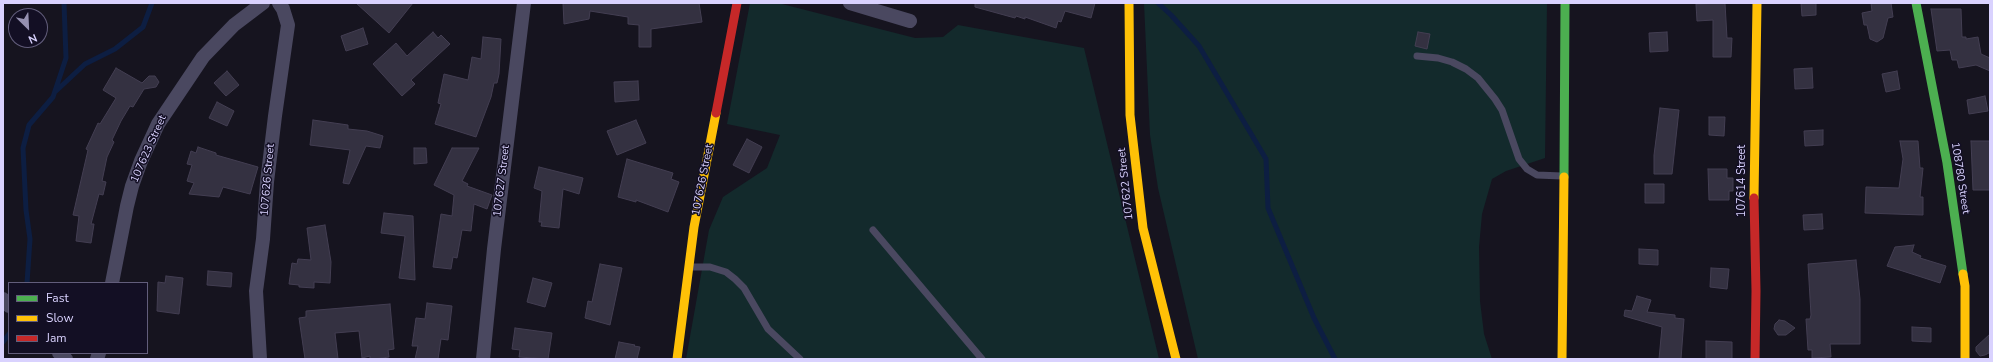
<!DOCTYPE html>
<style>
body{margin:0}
#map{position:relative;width:1993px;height:362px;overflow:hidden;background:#16141f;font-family:"Nunito Sans",sans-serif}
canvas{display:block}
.frame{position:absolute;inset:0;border:4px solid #d9d2fe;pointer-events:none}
.legend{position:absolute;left:8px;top:282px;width:140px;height:72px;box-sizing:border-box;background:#130f24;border:1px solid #625d7b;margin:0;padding:5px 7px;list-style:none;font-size:12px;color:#d9d2fe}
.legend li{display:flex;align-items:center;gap:8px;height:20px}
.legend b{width:20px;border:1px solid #625d7b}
.north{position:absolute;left:8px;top:8px;width:40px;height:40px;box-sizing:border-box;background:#130f24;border:1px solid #625d7b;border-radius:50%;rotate:156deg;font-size:11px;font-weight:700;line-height:16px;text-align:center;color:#d9d2fe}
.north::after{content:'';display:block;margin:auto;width:14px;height:18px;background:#9590b0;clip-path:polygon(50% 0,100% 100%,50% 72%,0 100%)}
</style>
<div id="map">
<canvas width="1993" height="362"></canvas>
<div class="frame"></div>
<ul class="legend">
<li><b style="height:5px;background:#4caf50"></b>Fast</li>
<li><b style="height:5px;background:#ffc107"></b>Slow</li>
<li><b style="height:5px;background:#c62828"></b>Jam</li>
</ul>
<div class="north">N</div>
</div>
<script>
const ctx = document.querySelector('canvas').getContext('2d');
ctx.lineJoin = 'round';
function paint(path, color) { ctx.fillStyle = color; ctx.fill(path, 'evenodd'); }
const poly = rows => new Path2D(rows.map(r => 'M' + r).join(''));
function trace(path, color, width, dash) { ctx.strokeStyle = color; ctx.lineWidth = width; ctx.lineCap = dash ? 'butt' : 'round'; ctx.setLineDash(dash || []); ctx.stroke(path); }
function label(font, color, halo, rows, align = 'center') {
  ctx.font = font + ' "Nunito Sans",sans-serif'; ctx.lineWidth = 3; ctx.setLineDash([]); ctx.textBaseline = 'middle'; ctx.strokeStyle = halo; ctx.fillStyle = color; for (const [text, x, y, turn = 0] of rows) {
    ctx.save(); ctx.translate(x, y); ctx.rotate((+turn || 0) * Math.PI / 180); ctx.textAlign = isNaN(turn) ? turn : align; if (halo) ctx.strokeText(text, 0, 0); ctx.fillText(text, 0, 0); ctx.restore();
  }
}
const green = poly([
 [750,3,778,3,915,38,943,37,958,25,1084,48,1159,359,686,359,709,230,723,197,767,168,780,135,727,124],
 [1144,3,1547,3,1545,158,1506,171,1492,179,1482,214,1479,247,1480,301,1484,334,1492,359,1198,359,1158,188,1150,135]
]);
const stream = poly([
 [1158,3,1171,15,1199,46,1266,159,1268,208,1314,318,1335,359],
 [56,91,85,64,115,49,143,27,152,3],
 [27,283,30,239,26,210,23,148,29,125,53,97,66,58,64,3],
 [3,342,9,334]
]);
const building = poly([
 [356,3,413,3,389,33,356,3],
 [563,3,699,3,702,22,651,29,651,47,639,47,639,25,628,24,628,17,590,11,589,19,564,24,563,3],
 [975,3,1095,3,1091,18,1065,11,1061,22,1058,21,1056,28,1025,17,1025,19,1016,16,1015,18,975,7,975,3],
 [1725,3,1727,38,1732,38,1731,57,1713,57,1713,20,1697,21,1696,4,1725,3],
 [1801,3,1816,3,1816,15,1802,16,1801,3],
 [1871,3,1891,3,1893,17,1888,18,1883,38,1877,42,1870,39,1867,25,1864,25,1862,13,1872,11,1871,3],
 [1931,9,1961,9,1962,37,1966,37,1966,39,1978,37,1981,54,1990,58,1990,71,1976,65,1959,68,1957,60,1952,60,1950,50,1937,51,1931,9],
 [363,28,368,44,346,51,341,36,363,28],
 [433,32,438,38,441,35,450,44,411,80,415,84,402,96,373,64,396,43,407,56,433,32],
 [1418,32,1430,34,1427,49,1415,46,1418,32],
 [1667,32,1668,51,1650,52,1649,33,1667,32],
 [483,37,501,39,499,74,497,83,494,83,491,97,476,137,435,124,441,104,438,103,444,74,468,80,472,57,481,59,483,37],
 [116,68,142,83,149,76,155,76,159,82,156,87,144,89,133,107,130,106,121,121,112,140,114,142,107,157,102,181,106,182,103,195,99,194,91,224,94,224,91,243,76,241,79,216,73,215,88,150,86,149,98,123,100,124,116,98,103,90,116,68],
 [1812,68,1813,88,1795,89,1794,69,1812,68],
 [227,71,239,85,226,96,214,83,227,71],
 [1897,71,1900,89,1886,92,1882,74,1897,71],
 [638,81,639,100,615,102,614,82,638,81],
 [1985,96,1988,111,1969,114,1967,100,1985,96],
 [217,102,234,111,227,126,209,118,217,102],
 [1660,108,1679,110,1672,174,1654,174,1654,155,1660,108],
 [1709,117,1725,117,1724,136,1709,135,1709,117],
 [313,120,348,125,348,129,367,131,383,136,380,148,366,146,349,184,343,183,350,150,310,145,313,120],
 [636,120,646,143,617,155,607,131,636,120],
 [1823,130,1823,145,1805,146,1804,131,1823,130],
 [747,139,762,147,749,173,733,165,747,139],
 [1900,141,1918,141,1920,168,1923,168,1920,197,1923,197,1923,215,1865,213,1866,187,1899,188,1903,159,1900,141],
 [1971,141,1990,141,1990,190,1973,190,1971,141],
 [198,147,216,153,216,155,258,167,250,194,223,187,219,197,189,194,194,183,187,181,192,165,187,164,191,151,196,153,198,147],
 [414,148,426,148,427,163,414,164,414,148],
 [452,148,479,148,462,181,468,184,467,186,492,195,487,209,474,204,471,231,462,230,457,258,453,257,451,269,433,267,441,214,452,216,454,195,434,185,452,148],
 [627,159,673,173,671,179,679,182,668,212,636,200,636,202,618,197,627,159],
 [539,167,583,178,579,194,563,189,559,228,541,226,542,222,539,222,542,191,534,188,539,167],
 [1708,169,1727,169,1727,178,1733,178,1733,191,1729,191,1729,200,1709,200,1708,169],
 [1645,184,1664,184,1664,203,1645,203,1645,184],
 [384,213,413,216,415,280,399,278,405,236,381,233,384,213],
 [1822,214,1823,229,1804,230,1803,215,1822,214],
 [325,225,331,262,330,283,314,282,314,288,299,287,299,285,289,284,292,263,297,264,298,259,311,260,307,228,325,225],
 [1914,245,1912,252,1921,256,1920,258,1946,266,1940,283,1887,266,1895,247,1914,245],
 [1639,249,1658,250,1658,265,1639,264,1639,249],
 [1856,260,1860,299,1860,344,1830,344,1831,357,1812,358,1812,350,1808,350,1806,319,1810,319,1811,315,1808,264,1856,260],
 [600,264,622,268,610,325,585,318,588,301,592,302,600,264],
 [1711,268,1729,269,1727,289,1710,287,1711,268],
 [208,271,232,273,231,287,207,285,208,271],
 [166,276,183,278,179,314,157,311,158,282,165,283,166,276],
 [533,278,552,283,545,307,527,302,533,278],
 [1637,296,1651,300,1647,312,1675,315,1675,318,1684,319,1681,359,1659,359,1662,327,1624,316,1625,310,1632,311,1637,296],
 [427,303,452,306,448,340,441,339,438,359,415,359,418,346,412,346,416,318,425,319,427,303],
 [390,304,394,349,388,350,389,357,375,359,370,359,370,356,362,358,359,331,335,333,338,359,305,359,299,318,306,317,306,311,390,304],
 [1779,320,1785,321,1795,328,1786,335,1778,335,1774,329,1775,324,1779,320],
 [1912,327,1931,328,1931,342,1912,341,1912,327],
 [515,328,552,333,548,359,519,357,520,350,512,349,515,328],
 [1990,334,1989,353,1985,355,1980,356,1976,351,1976,347,1990,334],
 [1706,341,1732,342,1732,359,1706,359,1706,341],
 [619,342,635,345,634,346,640,347,637,359,615,359,619,342]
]);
const lane = poly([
 [1417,56,1438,58,1452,62,1466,69,1478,78,1495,99,1502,110,1519,159,1527,169,1537,175,1562,176],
 [873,230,982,359],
 [690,267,710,267,726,272,735,279,744,288,768,329,800,359]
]);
const street = poly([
 [850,3,910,21],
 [112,283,127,206,132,186,141,161,158,124,203,57,234,25,263,3],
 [3,299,9,306],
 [59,353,66,359],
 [97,359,99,353],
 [260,359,256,291,263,239,267,182,275,116,288,25,283,9,279,3],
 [483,359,494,249,524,3]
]);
const fast = poly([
 [1916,3,1947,163,1963,274],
 [1564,177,1565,3]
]);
const slow = poly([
 [1129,3,1130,115,1143,228,1176,359],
 [1754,198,1757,3],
 [1963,274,1965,286,1965,359],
 [677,359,694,227,716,113],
 [1562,359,1564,177]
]);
const jam = poly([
 [716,113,737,3],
 [1754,198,1756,291,1755,359]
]);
const streetNames = [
 ["107623 Street",149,149,-66],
 ["108780 Street",1960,178,81],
 ["107626 Street",268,180,-85],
 ["107626 Street",703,180,-79],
 ["107627 Street",502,181,-83],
 ["107614 Street",1742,181,-90],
 ["107622 Street",1126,184,-96]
];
paint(green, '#132a2c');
trace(stream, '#0d1e42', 5);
paint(building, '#343141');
trace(building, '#433e52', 1);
trace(lane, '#4a4860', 7);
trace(street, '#4a4860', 14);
trace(fast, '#4caf50', 9);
trace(slow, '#ffc107', 9);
trace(jam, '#c62828', 9);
label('11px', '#d9d2fe', '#130f24', streetNames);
</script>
